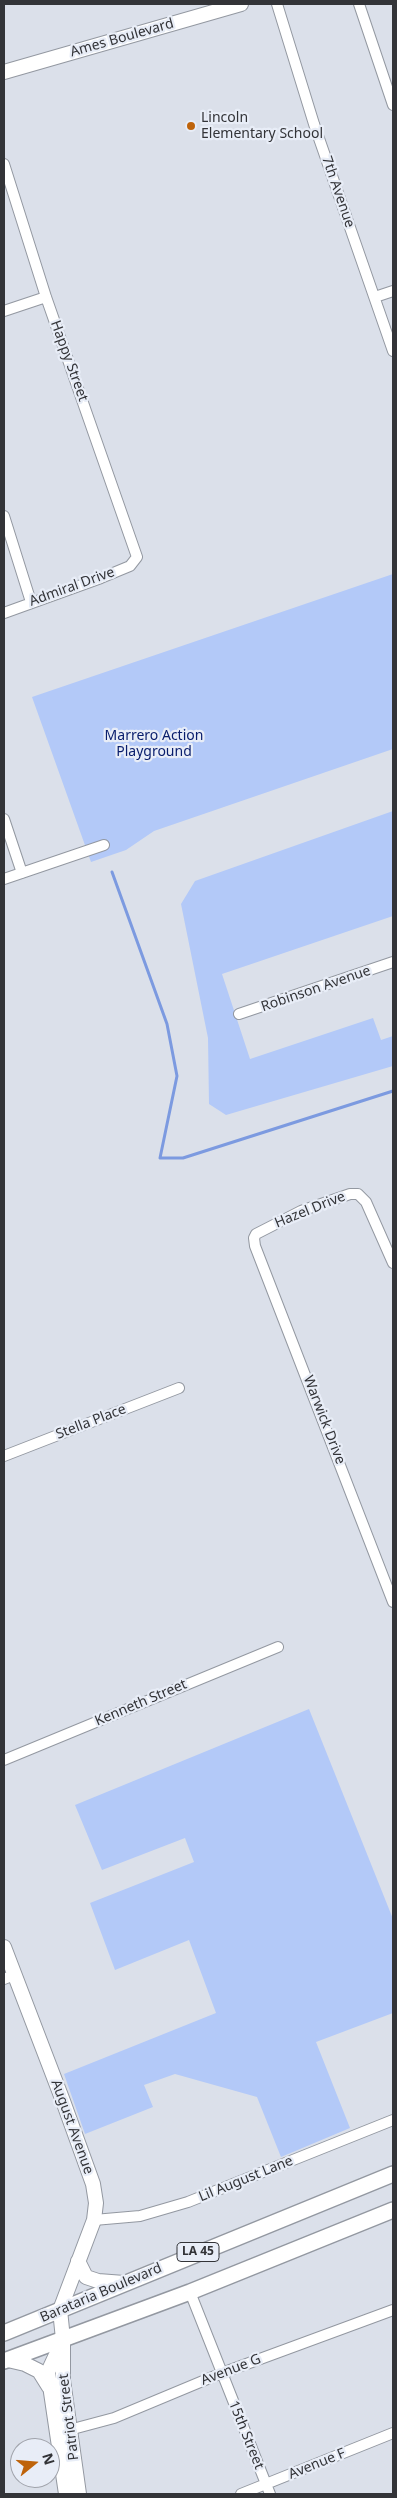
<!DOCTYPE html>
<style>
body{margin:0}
#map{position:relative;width:397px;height:2498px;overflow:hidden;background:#dbe0ea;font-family:"Noto Sans",sans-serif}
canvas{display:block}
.frame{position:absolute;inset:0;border:5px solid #333438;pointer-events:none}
.north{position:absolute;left:10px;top:2438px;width:50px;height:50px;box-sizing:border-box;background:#e8edf7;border:1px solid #a0a3ab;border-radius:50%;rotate:73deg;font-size:14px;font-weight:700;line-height:20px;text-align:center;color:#333438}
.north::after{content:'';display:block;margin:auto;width:18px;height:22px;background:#be630a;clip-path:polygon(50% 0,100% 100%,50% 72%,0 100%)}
</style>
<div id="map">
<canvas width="397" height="2498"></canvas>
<div class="frame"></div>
<div class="north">N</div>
</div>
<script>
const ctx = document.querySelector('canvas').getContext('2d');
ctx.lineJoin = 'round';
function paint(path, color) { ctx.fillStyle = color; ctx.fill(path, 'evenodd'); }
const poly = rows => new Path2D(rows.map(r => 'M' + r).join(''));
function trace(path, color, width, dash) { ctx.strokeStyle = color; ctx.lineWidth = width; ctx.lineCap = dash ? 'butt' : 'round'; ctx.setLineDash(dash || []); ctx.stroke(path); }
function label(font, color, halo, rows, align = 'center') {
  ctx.font = font + ' "Noto Sans",sans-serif'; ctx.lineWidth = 4.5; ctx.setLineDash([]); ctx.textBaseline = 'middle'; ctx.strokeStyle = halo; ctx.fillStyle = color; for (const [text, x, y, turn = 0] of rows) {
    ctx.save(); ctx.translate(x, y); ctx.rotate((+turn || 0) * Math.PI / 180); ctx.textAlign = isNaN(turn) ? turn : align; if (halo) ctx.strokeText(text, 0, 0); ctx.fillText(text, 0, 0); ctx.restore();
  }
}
const green = poly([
 [393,574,393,749,154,831,126,850,91,862,32,697],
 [393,811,393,916,222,974,250,1059,373,1018,381,1040,393,1036,393,1066,226,1115,209,1104,208,1038,181,904,195,881],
 [309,1709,393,1919,393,2013,316,2042,350,2128,281,2157,257,2097,175,2074,144,2085,153,2107,85,2134,64,2074,216,2013,189,1940,115,1970,90,1903,194,1862,185,1838,102,1870,75,1805]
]);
const stream = poly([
 [112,872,167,1024,177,1076,160,1158,183,1158,393,1091]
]);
const street = poly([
 [277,4,314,124,393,351],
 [359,4,393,105],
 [4,164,46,297,137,557,130,566,101,578,4,613],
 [375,297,393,291],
 [4,311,46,297],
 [4,516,31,602],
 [4,819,22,873],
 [4,879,104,845],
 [239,1014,393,962],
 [393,1263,366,1202,358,1194,350,1194,301,1211,256,1234,254,1238,255,1246,393,1602],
 [4,1456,179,1388],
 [4,1760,278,1647],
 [4,1979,14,1975],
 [94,2220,140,2216,188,2202,393,2120],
 [190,2292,270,2494],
 [69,2430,114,2418,222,2373,393,2310],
 [241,2494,393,2433]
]);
const secondary = poly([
 [4,72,241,4],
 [4,1947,63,2101,93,2184,96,2203,94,2220,60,2310,63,2339,63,2380,79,2494],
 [78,2261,86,2277,98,2281,124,2283],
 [61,2344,48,2372,66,2494],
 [8,2360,25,2364,39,2371,49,2387]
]);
const primary = poly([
 [4,2333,393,2174],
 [4,2361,190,2292,393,2210]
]);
const markers = [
 [191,126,5,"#be630a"]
];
const shields = [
 [198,2252,42]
];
const shieldNames = [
 ["LA 45",198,2252]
];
const streetNames = [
 ["Ames Boulevard",122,38,-16],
 ["7th Avenue",338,192,71],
 ["Happy Street",69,361,70],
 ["Admiral Drive",72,587,-20],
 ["Robinson Avenue",316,989,-19],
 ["Hazel Drive",310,1210,-22],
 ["Warwick Drive",324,1420,69],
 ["Stella Place",91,1422,-21],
 ["Kenneth Street",141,1703,-23],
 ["August Avenue",72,2127,70],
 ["Lil August Lane",246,2179,-22],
 ["Barataria Boulevard",101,2293,-23],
 ["Avenue G",231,2370,-21],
 ["Patriot Street",69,2417,-97],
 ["15th Street",246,2435,68],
 ["Avenue F",317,2464,-22]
];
const poiNames = [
 ["Lincoln",201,118],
 ["Elementary School",201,134]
];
const parkNames = [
 ["Marrero Action",154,736],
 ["Playground",154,752]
];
paint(green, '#b3c9f8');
trace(stream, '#7c9ae0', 3);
trace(street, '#9398a1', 12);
trace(secondary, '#9398a1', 16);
trace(primary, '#9398a1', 18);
trace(street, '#fff', 10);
trace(secondary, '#fff', 14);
trace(primary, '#fff', 15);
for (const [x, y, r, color] of markers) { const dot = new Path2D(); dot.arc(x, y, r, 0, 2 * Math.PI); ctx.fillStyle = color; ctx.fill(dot); trace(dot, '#e8edf7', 2); }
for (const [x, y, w] of shields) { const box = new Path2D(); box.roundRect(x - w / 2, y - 9.5, w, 19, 4); ctx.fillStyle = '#e8edf7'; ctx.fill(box); trace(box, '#333438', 1); }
label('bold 12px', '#333438', null, shieldNames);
label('14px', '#333438', '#e8edf7', streetNames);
label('14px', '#333438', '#e8edf7', poiNames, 'left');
label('14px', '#081d6c', '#e8edf7', parkNames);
</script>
